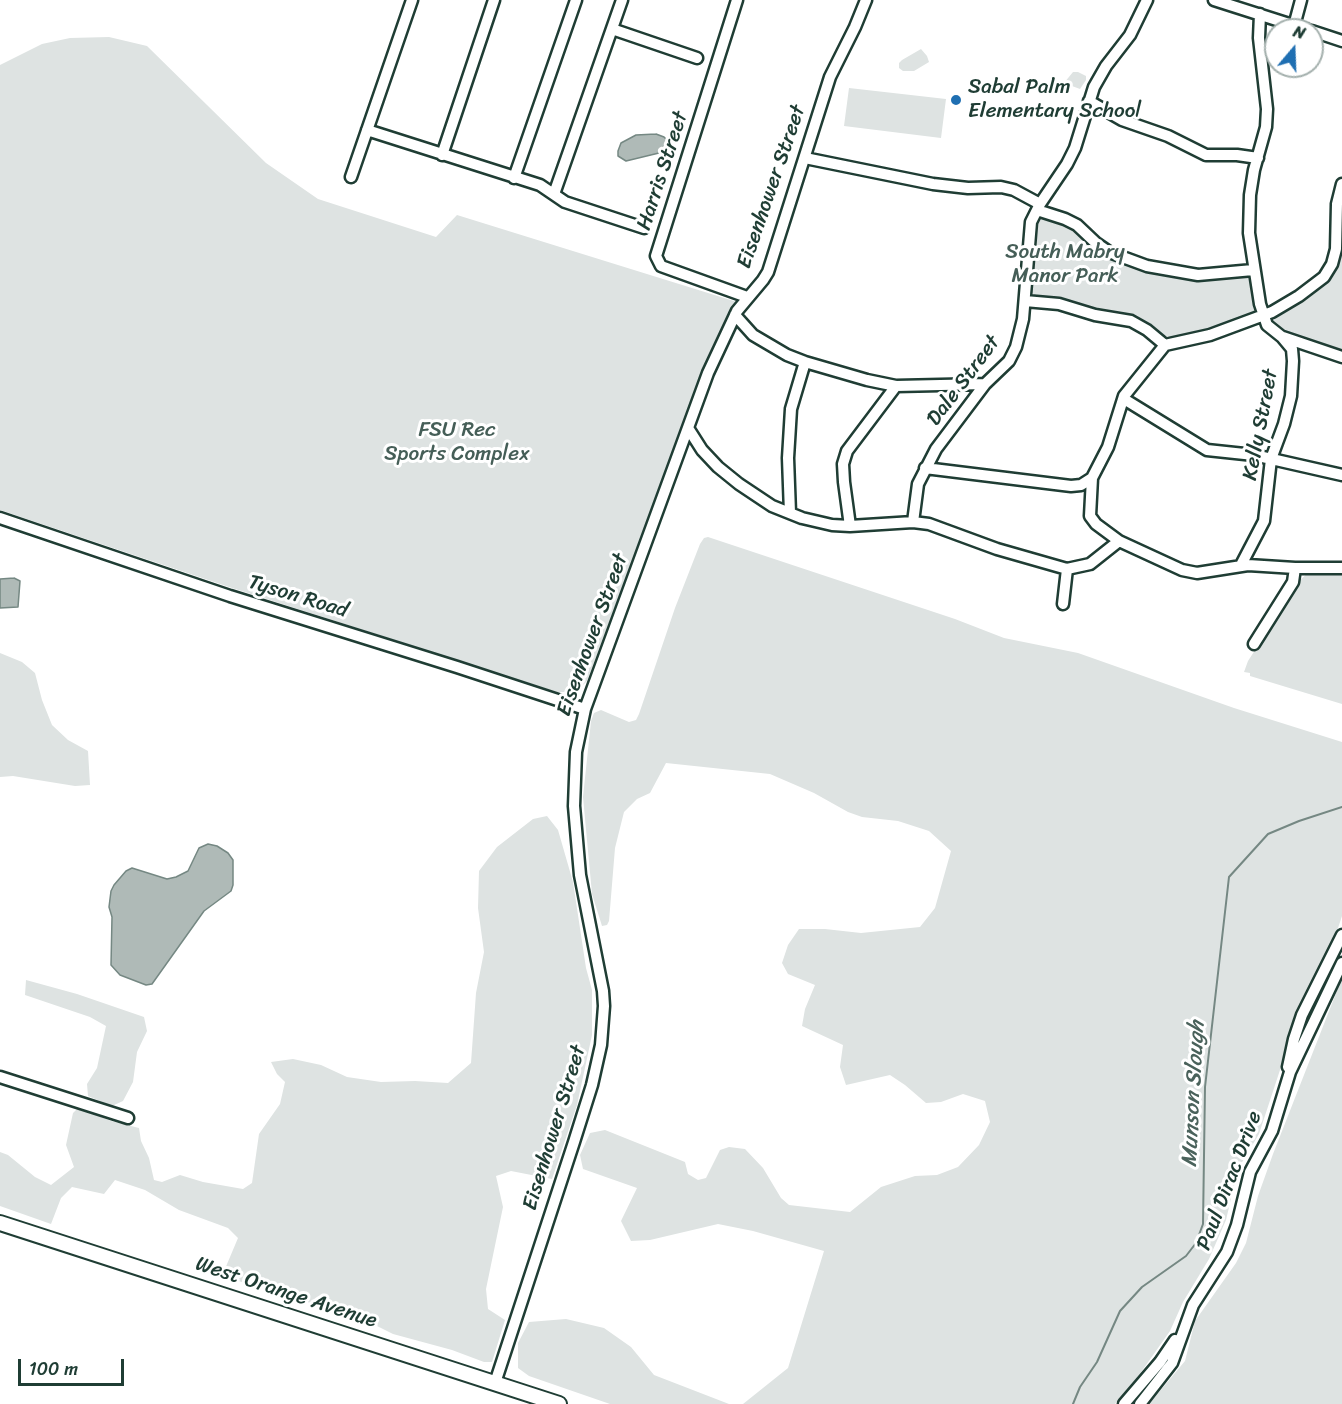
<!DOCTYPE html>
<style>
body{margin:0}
#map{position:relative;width:1342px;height:1404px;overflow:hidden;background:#fff;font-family:Sriracha,sans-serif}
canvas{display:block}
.north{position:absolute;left:1264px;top:18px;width:60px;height:60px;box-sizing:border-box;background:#fff;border:2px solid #a5b1ae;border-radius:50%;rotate:19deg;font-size:16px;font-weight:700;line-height:24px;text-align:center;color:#1f3d34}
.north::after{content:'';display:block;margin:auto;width:21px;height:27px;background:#1f6fb2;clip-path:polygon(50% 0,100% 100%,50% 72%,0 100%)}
.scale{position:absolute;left:18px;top:1359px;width:106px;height:27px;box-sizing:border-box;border:3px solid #1f3d34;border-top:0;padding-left:8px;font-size:18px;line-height:21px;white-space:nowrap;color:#1f3d34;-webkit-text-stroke:4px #fff;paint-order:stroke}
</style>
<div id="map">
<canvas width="1342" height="1404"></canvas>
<div class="north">N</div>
<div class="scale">100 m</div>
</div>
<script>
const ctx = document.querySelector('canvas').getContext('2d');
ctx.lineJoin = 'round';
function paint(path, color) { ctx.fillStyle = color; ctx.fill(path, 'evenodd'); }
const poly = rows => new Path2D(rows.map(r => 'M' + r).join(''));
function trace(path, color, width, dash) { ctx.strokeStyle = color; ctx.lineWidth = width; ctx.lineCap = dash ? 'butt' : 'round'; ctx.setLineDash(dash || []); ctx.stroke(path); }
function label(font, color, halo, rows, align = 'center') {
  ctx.font = font + ' Sriracha,sans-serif'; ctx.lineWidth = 6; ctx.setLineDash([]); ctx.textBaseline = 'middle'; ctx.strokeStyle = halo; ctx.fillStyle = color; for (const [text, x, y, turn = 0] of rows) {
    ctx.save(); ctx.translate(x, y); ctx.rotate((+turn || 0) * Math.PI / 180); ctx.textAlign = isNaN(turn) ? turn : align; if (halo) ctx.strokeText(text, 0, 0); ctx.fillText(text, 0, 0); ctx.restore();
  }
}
const green = poly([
 [109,37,147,46,266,163,318,199,436,237,457,215,737,302,713,345,587,681,576,692,557,692,229,587,0,510,0,65,42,44,70,38],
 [921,49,927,56,929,62,914,71,903,71,899,68,899,63,902,60],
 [1073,72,1078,72,1086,76,1086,80,1080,89,1064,83],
 [849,88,946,99,941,138,844,126],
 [1342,195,1342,352,1292,337,1272,325,1271,318,1274,314,1326,281],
 [1044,217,1057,219,1132,264,1249,276,1252,280,1257,308,1255,313,1211,329,1183,336,1170,337,1159,334,1135,318,1092,309,1058,298,1034,295,1031,291,1032,246,1037,218],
 [708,537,955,619,1004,638,1078,653,1234,708,1342,742,1342,916,1337,931,1313,978,1298,1015,1259,1134,1238,1169,1226,1220,1209,1259,1183,1302,1170,1331,1139,1375,1115,1404,743,1404,788,1368,824,1251,753,1231,718,1224,650,1240,631,1241,621,1221,637,1188,583,1169,580,1155,590,1133,605,1130,685,1162,688,1174,698,1180,706,1178,720,1150,729,1147,745,1149,763,1168,781,1198,789,1205,850,1212,881,1187,915,1176,937,1175,958,1167,979,1145,990,1122,985,1101,963,1094,941,1102,926,1103,905,1085,890,1075,846,1085,840,1067,843,1045,802,1026,805,1009,815,985,788,974,782,963,788,945,799,929,825,929,861,933,920,927,935,908,951,851,929,831,898,821,862,817,848,812,814,793,770,774,666,763,650,793,637,799,624,812,615,848,609,921,607,925,602,926,592,894,583,797,591,721,594,713,601,710,629,722,636,720,639,714,675,608,700,544,704,538],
 [1342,571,1342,704,1250,676,1250,673,1244,672,1248,661,1300,580,1308,573],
 [0,653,22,662,35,673,42,700,52,725,68,740,88,751,90,785,75,786,13,776,0,777],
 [547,816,558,830,573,882,586,968,592,990,592,1035,577,1105,552,1179,511,1171,496,1176,503,1207,486,1289,488,1309,505,1320,492,1362,484,1362,452,1350,393,1334,363,1319,222,1276,238,1238,228,1228,179,1210,145,1190,115,1180,104,1194,72,1187,61,1198,51,1224,0,1206,0,1152,8,1155,35,1177,51,1185,74,1167,66,1145,73,1113,78,1108,111,1121,139,1128,141,1141,149,1158,154,1180,162,1182,180,1175,203,1182,243,1189,252,1183,259,1134,280,1104,285,1082,277,1074,271,1062,293,1059,321,1065,347,1077,381,1082,415,1081,448,1083,471,1063,476,993,484,952,478,908,479,871,497,847,533,819],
 [1342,978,1342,1404,1149,1404,1185,1361,1195,1321,1236,1263,1246,1243,1258,1196,1273,1154],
 [26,980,77,994,144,1017,147,1031,137,1052,133,1082,123,1101,112,1106,88,1096,87,1084,97,1068,106,1026,90,1017,25,995],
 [566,1319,604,1328,631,1347,654,1375,729,1404,610,1404,529,1376,518,1368,518,1343,529,1322]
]);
const water = poly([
 [656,134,664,137,670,143,666,149,659,153,626,161,618,156,618,151,621,143,636,135,656,134],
 [14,578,20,581,18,607,0,608,0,579,14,578],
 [208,844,217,846,228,853,233,860,233,885,231,891,204,911,152,984,146,985,120,975,111,965,112,917,109,907,111,891,114,885,126,871,132,868,167,879,176,877,188,871,199,848,208,844]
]);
const stream = poly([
 [1073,1404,1080,1387,1097,1362,1120,1311,1142,1287,1186,1256,1196,1243,1203,1224,1205,1087,1229,877,1268,834,1299,821,1342,807]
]);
const minor = poly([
 [737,0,656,256,661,266,747,297],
 [1214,0,1308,30],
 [1294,26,1301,0],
 [612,29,697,58],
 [1312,31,1342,41],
 [1089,101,1122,120,1168,136,1206,155,1237,155,1258,158],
 [367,130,540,185,565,202,644,228],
 [442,155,494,0],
 [805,158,933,184,968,188,1001,187,1014,190,1040,204],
 [351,177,412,0],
 [514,178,576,0],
 [554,194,622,0],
 [1037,210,1065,219,1077,225,1096,243,1109,252,1147,266,1198,275,1253,270],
 [1025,301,1059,304,1095,315,1131,321,1147,330,1165,345,1210,335,1272,312,1299,296,1324,277,1332,264,1336,249,1337,204,1342,184],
 [735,315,753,335,787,355,805,362,867,380,896,386,985,384],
 [1283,337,1342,357],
 [1165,345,1124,396,1108,447,1092,478,1090,516,1096,524,1119,541,1182,570,1197,573,1248,565,1295,568,1342,568],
 [1124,399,1207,450,1254,455,1342,475],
 [688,428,702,450,718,467,739,484,772,506,802,518,832,525,850,526,913,522,929,524,997,549,1067,569,1090,564,1119,541],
 [925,468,1071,486,1081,485,1092,478],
 [790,513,788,458,791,409,805,362],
 [0,518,230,596,457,667,585,709],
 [913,522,918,484,936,449,985,384,1009,361,1016,347,1023,319,1031,222,1040,204,1067,164,1075,148,1094,87,1106,66,1130,35,1147,0],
 [850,526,844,482,843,464,847,451,896,386],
 [1241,565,1264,521,1271,459,1284,424,1291,396,1293,361,1292,349,1282,337,1267,325,1260,304,1249,233,1250,195,1254,170,1266,127,1267,109,1259,38,1260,14],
 [1063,604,1067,569],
 [1254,644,1293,582,1295,568],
 [1288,1067,1294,1039,1302,1015,1342,935],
 [0,1077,128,1118],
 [495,1383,574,1142,592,1085,601,1045,604,1006,603,991,580,875,574,806,576,752,585,709,708,373,737,311,763,280,768,272,830,77,855,27,866,0],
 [1124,1404,1160,1362,1175,1340],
 [1140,1404,1172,1363,1193,1305,1227,1252,1237,1225,1250,1172,1272,1131,1290,1072,1342,963]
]);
const major = poly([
 [0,1223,559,1404]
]);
const markers = [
 [956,100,6,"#1f6fb2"]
];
const poiNames = [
 ["Sabal Palm",968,88],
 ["Elementary School",968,112]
];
const streetNames = [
 ["Harris Street",663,171,-72],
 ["Eisenhower Street",772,187,-71],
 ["Dale Street",964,381,-53],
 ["Kelly Street",1261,425,-79],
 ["Tyson Road",298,597,17],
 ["Eisenhower Street",593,635,-70],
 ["Eisenhower Street",555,1128,-73],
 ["Paul Dirac Drive",1230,1181,-69],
 ["West Orange Avenue",286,1293,18]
];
const parkNames = [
 ["South Mabry",1065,253],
 ["Manor Park",1065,277],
 ["FSU Rec",457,431],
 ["Sports Complex",457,455]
];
const waterNames = [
 ["Munson Slough",1194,1094,-87]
];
paint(green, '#dee3e2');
paint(water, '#afbab7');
trace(water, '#758883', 1.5);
trace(stream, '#758883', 2);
trace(minor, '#1f3d34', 15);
trace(major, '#1f3d34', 18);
trace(minor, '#fff', 10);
trace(major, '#fff', 14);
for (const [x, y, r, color] of markers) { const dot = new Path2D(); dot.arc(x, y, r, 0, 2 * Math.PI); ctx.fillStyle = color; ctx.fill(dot); trace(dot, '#fff', 2); }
label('21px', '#1f3d34', '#fff', poiNames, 'left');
label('21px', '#1f3d34', '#fff', streetNames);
label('21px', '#455e57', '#fff', parkNames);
label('italic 22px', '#4a625b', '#fff', waterNames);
</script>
